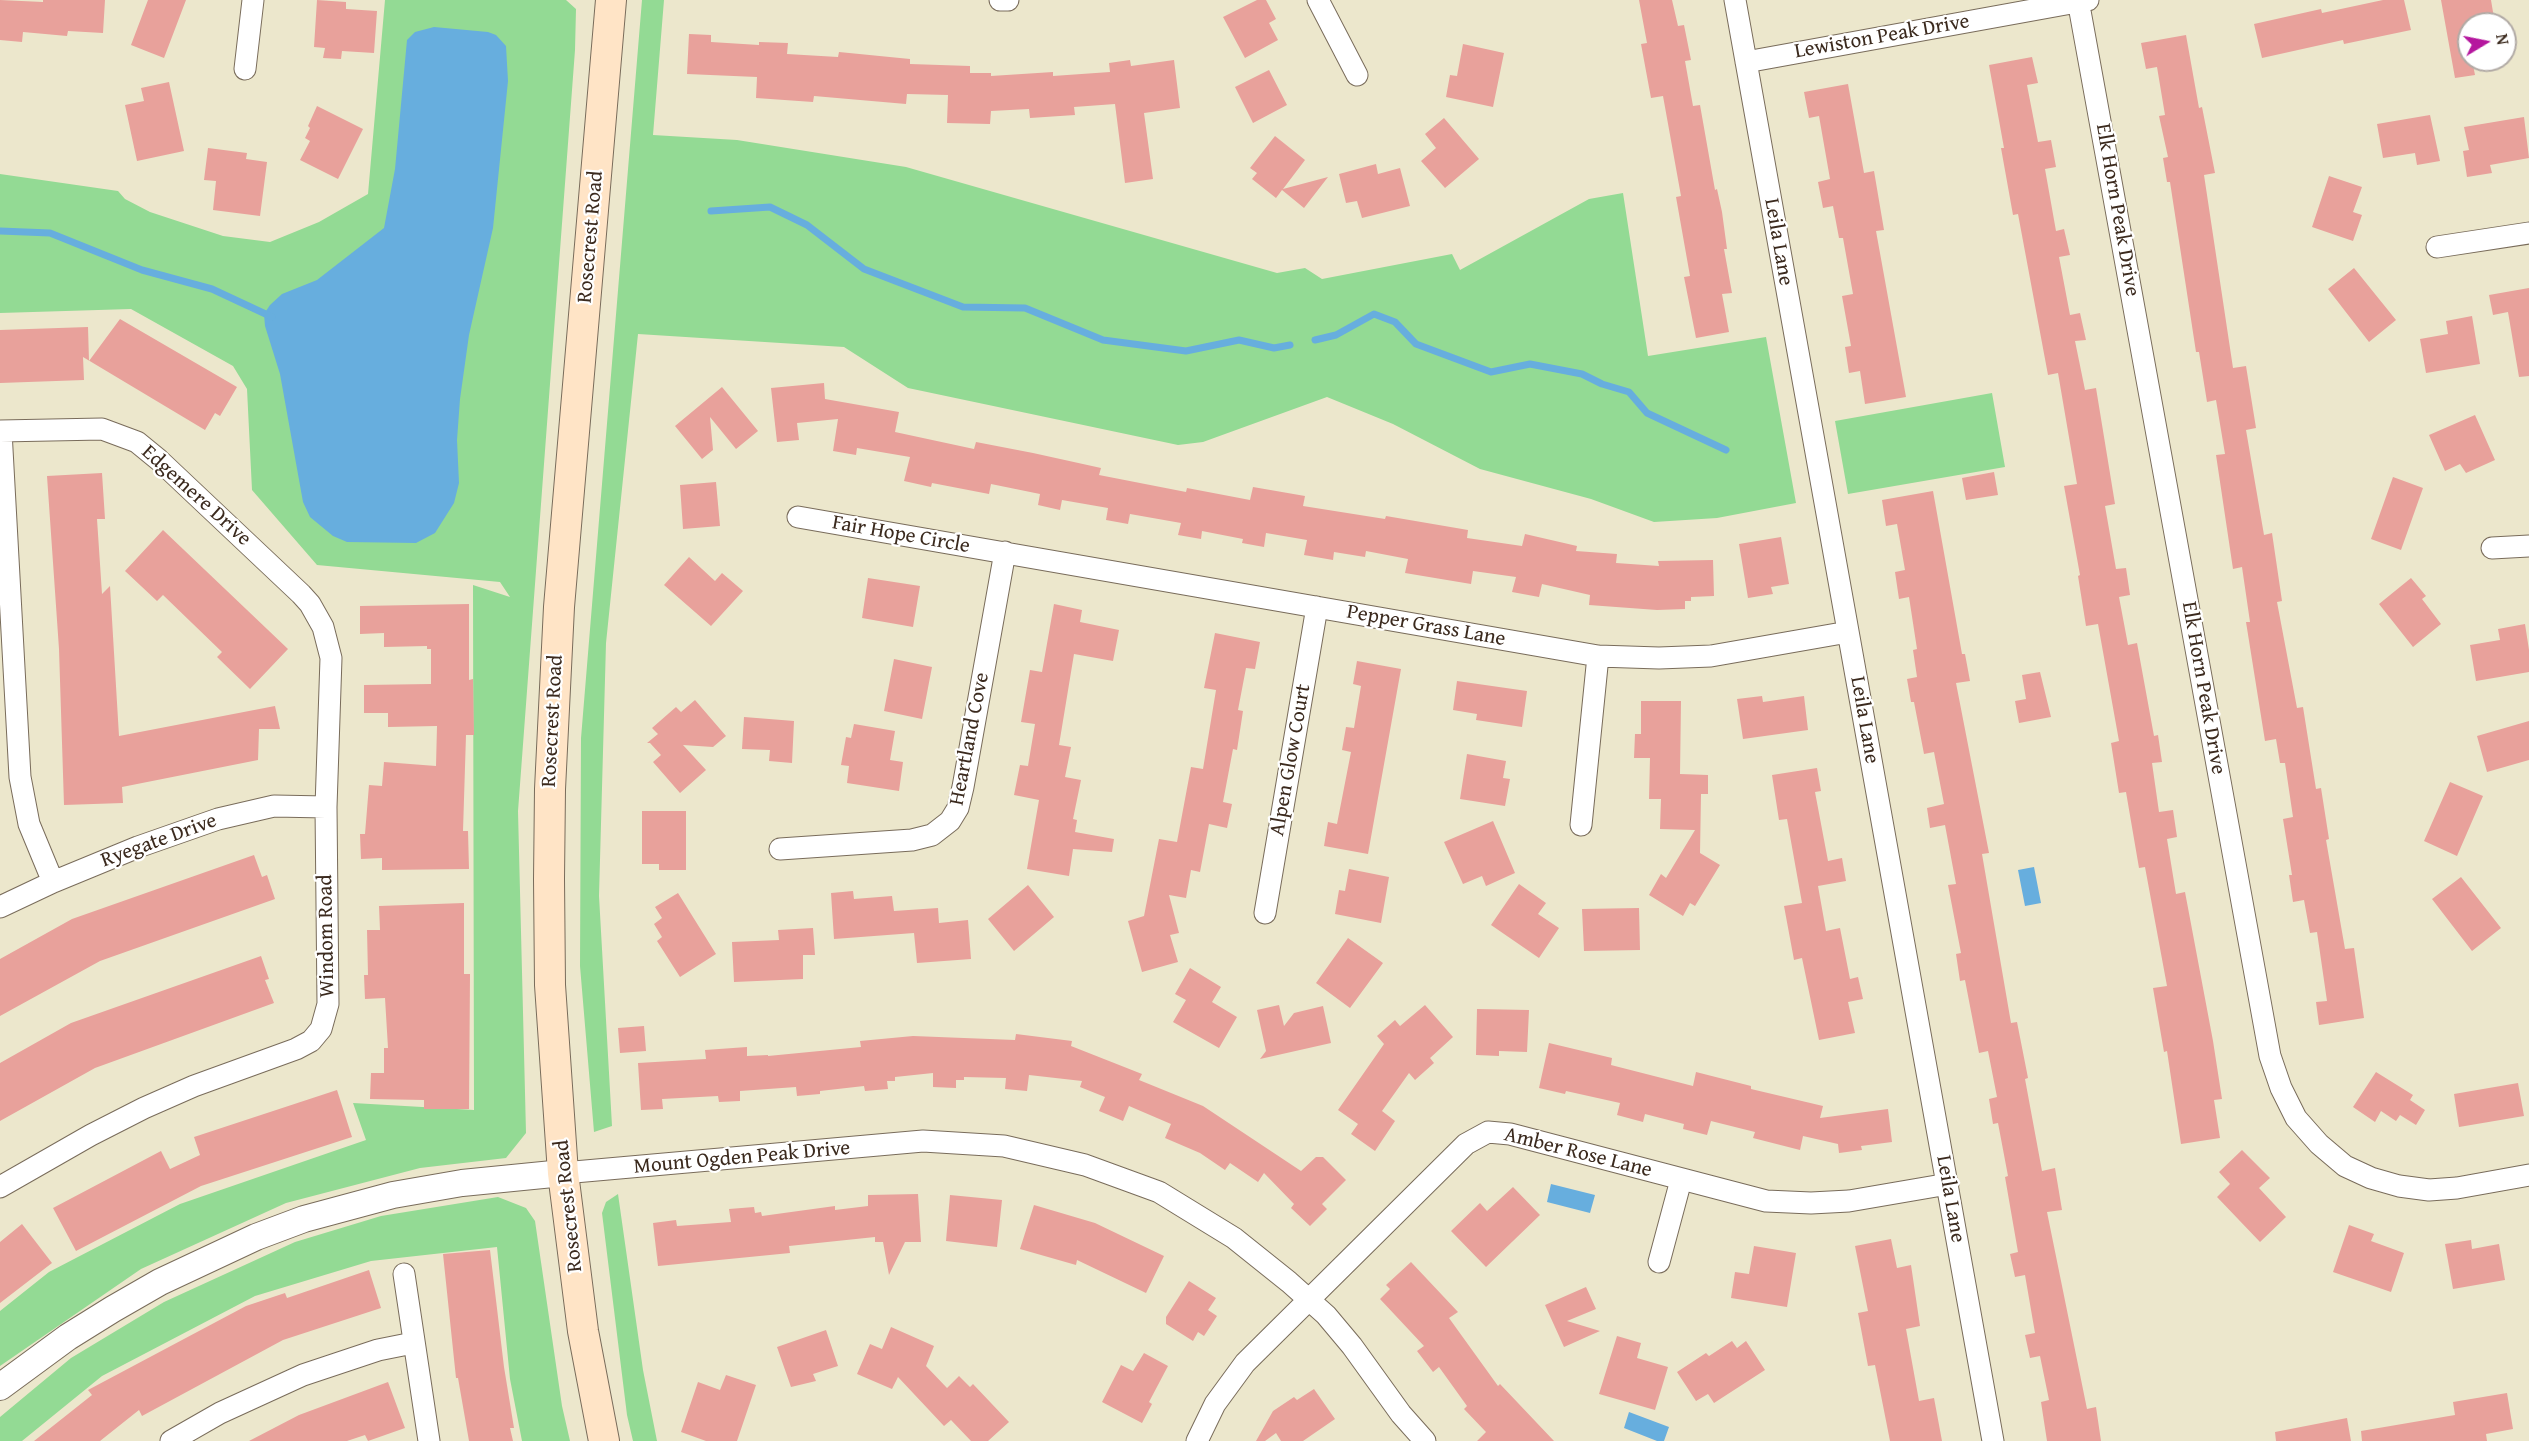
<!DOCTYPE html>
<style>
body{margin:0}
#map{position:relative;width:2529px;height:1441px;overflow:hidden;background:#ece7cc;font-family:"Gentium Book Plus",serif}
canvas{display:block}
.north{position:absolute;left:2457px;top:12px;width:60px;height:60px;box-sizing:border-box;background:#fff;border:2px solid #b1aaa5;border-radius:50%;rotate:80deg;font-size:16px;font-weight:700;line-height:24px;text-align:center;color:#3b2a1e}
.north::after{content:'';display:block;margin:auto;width:21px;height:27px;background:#b5179e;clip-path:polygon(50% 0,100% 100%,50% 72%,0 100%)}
</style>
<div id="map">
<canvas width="2529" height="1441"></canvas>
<div class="north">N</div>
</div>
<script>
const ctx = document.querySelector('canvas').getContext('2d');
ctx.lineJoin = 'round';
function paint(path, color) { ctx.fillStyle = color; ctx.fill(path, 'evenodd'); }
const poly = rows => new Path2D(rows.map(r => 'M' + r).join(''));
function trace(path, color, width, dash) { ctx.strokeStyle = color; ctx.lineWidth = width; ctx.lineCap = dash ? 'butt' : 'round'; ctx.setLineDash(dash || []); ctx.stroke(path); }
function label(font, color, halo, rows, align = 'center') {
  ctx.font = font + ' "Gentium Book Plus",serif'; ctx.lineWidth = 4.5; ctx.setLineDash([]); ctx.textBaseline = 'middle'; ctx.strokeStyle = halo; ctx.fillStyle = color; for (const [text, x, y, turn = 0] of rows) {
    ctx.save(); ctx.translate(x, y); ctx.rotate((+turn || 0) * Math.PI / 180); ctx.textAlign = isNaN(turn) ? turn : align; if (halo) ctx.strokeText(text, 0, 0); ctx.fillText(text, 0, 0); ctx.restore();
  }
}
const green = poly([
 [385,0,566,0,576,9,575,50,518,811,526,1133,506,1158,420,1168,286,1203,141,1269,0,1366,0,1311,49,1272,180,1204,366,1140,353,1103,474,1110,473,585,510,597,500,582,317,565,252,490,247,389,233,366,131,309,0,313,0,174,118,191,125,199,150,212,223,236,270,242,319,222,368,194],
 [642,0,664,0,653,135,737,140,906,167,1277,273,1305,268,1322,279,1452,254,1460,270,1589,199,1623,193,1648,356,1766,337,1796,503,1717,518,1654,522,1591,499,1480,469,1393,424,1327,397,1203,442,1178,445,908,388,844,347,638,334,606,643,599,896,612,1126,594,1132,580,966,581,738],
 [1992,393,2005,467,1848,494,1835,421],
 [618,1194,643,1370,657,1441,633,1441,627,1415,602,1213,606,1202],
 [498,1197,526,1208,535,1221,562,1406,570,1441,522,1441,510,1379,497,1247,371,1261,255,1296,102,1376,22,1441,0,1441,0,1417,71,1358,164,1302,295,1242,381,1216]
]);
const water = poly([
 [434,27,488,32,496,35,506,46,508,81,493,228,469,335,460,399,457,440,459,483,454,503,435,533,416,543,347,542,333,536,310,517,303,502,280,374,265,326,264,314,270,305,282,294,317,280,384,228,395,169,407,40,415,32],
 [2034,867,2041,903,2025,906,2018,870],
 [1551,1184,1595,1195,1590,1213,1547,1202],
 [1629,1412,1669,1427,1664,1441,1657,1441,1624,1428]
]);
const stream = poly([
 [711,211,770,207,807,225,864,269,963,307,1025,308,1103,340,1186,351,1239,340,1274,348,1290,345],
 [0,231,50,233,142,270,212,289,272,317],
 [1315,340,1336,335,1374,314,1395,322,1416,344,1491,372,1530,364,1582,374,1602,384,1629,392,1647,413,1726,450]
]);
const building = poly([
 [0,0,43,2,43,0,105,0,103,33,68,31,67,36,23,32,22,42,0,40],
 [148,0,186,0,164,58,131,45],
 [317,0,346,2,346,9,377,11,374,53,342,51,341,59,323,58,325,48,314,47],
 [1257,0,1266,0,1276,19,1269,23,1278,40,1245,58,1223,17],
 [1639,0,1672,0,1678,26,1684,25,1691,60,1685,61,1693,106,1700,105,1715,190,1717,189,1722,212,1727,249,1724,249,1732,293,1722,294,1729,332,1696,338,1684,277,1690,276,1676,197,1681,196,1663,96,1651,98,1641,44,1647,43],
 [2383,0,2404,0,2411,30,2344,44,2343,40,2262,58,2254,24,2321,9,2322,13],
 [2441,0,2491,0,2495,24,2469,24,2469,60,2472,60,2475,75,2455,78],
 [689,34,711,35,711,42,759,45,759,42,788,43,787,54,838,57,839,52,910,59,910,64,970,66,970,73,991,73,991,76,1053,72,1053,76,1110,72,1109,63,1130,60,1131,66,1174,60,1180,108,1144,113,1153,179,1125,183,1115,104,1074,107,1075,115,1030,118,1029,109,991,111,990,124,947,123,948,95,907,94,906,104,814,96,813,102,756,98,757,77,687,74],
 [2186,35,2199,108,2202,107,2215,173,2204,175,2233,368,2246,366,2256,428,2246,430,2264,535,2272,533,2282,601,2277,602,2297,708,2303,707,2316,789,2321,788,2329,839,2326,840,2345,949,2354,948,2364,1018,2319,1025,2316,1002,2327,1001,2317,932,2310,933,2304,900,2293,902,2289,875,2292,875,2283,819,2293,817,2285,763,2280,763,2276,739,2265,741,2246,622,2250,622,2242,567,2233,569,2216,455,2225,454,2216,400,2207,402,2199,352,2196,352,2170,182,2167,182,2163,158,2168,157,2159,116,2165,115,2157,67,2146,69,2141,43],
 [1463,44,1504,53,1493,107,1446,97,1450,75,1457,76],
 [2032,57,2038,83,2027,85,2038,142,2051,140,2056,167,2045,169,2056,231,2064,229,2070,255,2059,257,2070,315,2080,313,2086,340,2075,341,2085,390,2096,388,2115,504,2105,506,2116,569,2126,568,2130,595,2119,597,2128,645,2137,643,2154,736,2158,735,2162,762,2152,763,2159,812,2173,810,2177,837,2167,839,2176,894,2185,892,2213,1041,2222,1099,2214,1100,2220,1138,2181,1144,2167,1051,2164,1052,2153,988,2167,986,2145,867,2139,868,2126,792,2119,793,2111,743,2119,741,2098,624,2086,626,2078,576,2080,575,2064,486,2077,484,2058,373,2048,375,2018,214,2013,215,2001,148,2004,148,1989,65],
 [1269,70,1287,105,1253,123,1235,87],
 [169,82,184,151,137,161,125,105,144,101,141,88],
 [1848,84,1864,173,1874,171,1884,230,1876,231,1906,397,1865,404,1860,371,1849,373,1845,347,1851,346,1842,296,1853,294,1843,238,1839,238,1833,206,1823,208,1818,182,1830,179,1819,116,1809,118,1804,92],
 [317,106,363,129,338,179,300,160,310,141,305,138,310,128,308,126],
 [2430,115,2440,161,2417,165,2415,153,2383,158,2377,124],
 [2524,117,2529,158,2490,165,2492,173,2467,177,2463,151,2469,150,2464,127],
 [1444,118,1479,159,1445,188,1421,161,1436,148,1425,134],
 [1275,136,1305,160,1283,189,1328,177,1304,208,1282,190,1276,198,1252,179,1257,173,1250,168],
 [208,148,247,153,246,159,267,162,260,216,213,210,216,181,204,180],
 [1376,164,1378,174,1400,168,1410,206,1362,218,1357,201,1346,203,1339,174],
 [2329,176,2362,187,2353,212,2362,215,2353,241,2312,227],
 [2354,268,2396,320,2369,342,2328,289],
 [2529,288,2529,376,2519,377,2508,312,2493,315,2489,295],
 [2472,316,2480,364,2426,373,2420,339,2448,334,2446,321],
 [120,319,237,387,220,416,215,413,205,430,83,357,84,380,0,383,0,330,88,327,89,361],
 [824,383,825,399,899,412,895,432,974,449,976,442,1033,453,1101,468,1099,475,1186,492,1187,488,1250,500,1253,487,1305,496,1303,506,1385,519,1386,516,1468,530,1467,538,1522,546,1525,534,1577,546,1576,551,1617,554,1616,563,1659,566,1658,561,1713,560,1714,596,1691,597,1691,601,1685,601,1685,609,1657,610,1589,605,1590,595,1542,584,1539,597,1512,592,1516,577,1473,571,1471,584,1405,573,1408,559,1366,551,1365,557,1334,552,1333,560,1304,555,1307,540,1266,533,1264,547,1242,543,1243,539,1202,531,1201,539,1178,535,1181,523,1130,514,1128,524,1106,520,1108,508,1062,500,1060,510,1038,505,1040,494,991,484,989,494,932,483,931,487,904,481,910,457,857,448,856,455,833,451,838,419,797,423,799,440,777,442,771,388],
 [722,387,758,431,736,449,710,417,713,450,702,459,675,426],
 [2475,415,2495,460,2466,473,2460,464,2445,471,2429,435],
 [1994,472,1998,495,1966,500,1962,478],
 [102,473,105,519,97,519,102,594,110,586,119,736,275,706,280,729,259,729,258,760,122,787,123,803,64,805,59,649,47,476],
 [2393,477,2423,488,2401,550,2371,539],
 [716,482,720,526,683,529,680,485],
 [1933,491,1962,654,1965,654,1970,681,1956,683,1989,853,1982,854,2011,1023,2017,1022,2028,1078,2025,1079,2042,1171,2055,1168,2062,1210,2047,1212,2087,1409,2096,1407,2101,1441,2047,1441,2041,1402,2049,1400,2040,1356,2030,1358,2025,1335,2035,1333,2025,1275,2015,1277,2010,1254,2018,1252,2005,1177,2008,1176,1998,1123,1993,1124,1989,1099,1997,1097,1988,1051,1979,1053,1965,980,1960,981,1956,954,1961,953,1948,885,1956,884,1945,825,1930,828,1927,808,1944,804,1934,752,1924,754,1914,702,1911,702,1907,679,1917,677,1913,650,1917,649,1909,597,1899,599,1895,572,1905,570,1897,524,1886,526,1882,500],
 [163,530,288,649,250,689,217,657,222,652,163,595,157,601,125,571],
 [1781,537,1789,584,1771,587,1773,594,1748,598,1739,544],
 [689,557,715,581,722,573,743,591,711,626,664,585],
 [868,578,920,586,913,627,862,618],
 [2411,578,2426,596,2422,599,2441,624,2413,647,2379,604],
 [469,604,469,680,473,679,474,735,466,735,463,831,468,831,469,869,382,870,382,858,361,859,360,834,365,834,369,785,382,786,384,762,436,766,437,726,388,727,388,713,364,713,364,685,431,684,431,649,427,649,427,646,384,647,384,633,360,634,360,606],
 [1054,604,1082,610,1080,622,1119,630,1113,661,1074,654,1059,745,1071,747,1065,777,1081,780,1073,819,1077,820,1075,832,1114,839,1112,852,1073,849,1069,876,1027,869,1039,800,1014,795,1020,765,1028,766,1035,724,1021,722,1030,670,1042,672],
 [2525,624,2529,650,2529,672,2476,681,2470,645,2500,640,2498,629],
 [1215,633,1260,642,1255,669,1246,668,1238,710,1243,711,1237,750,1233,749,1223,802,1232,804,1227,828,1209,824,1200,872,1191,870,1186,898,1169,895,1179,933,1170,935,1178,962,1142,972,1128,921,1144,916,1159,839,1177,842,1191,767,1203,769,1216,690,1204,688],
 [894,659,932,667,922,719,884,711],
 [1357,661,1401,669,1368,854,1324,846,1328,822,1337,824,1351,752,1342,750,1346,727,1354,728,1361,686,1353,684],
 [2040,672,2051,717,2019,723,2015,701,2026,699,2022,675],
 [1457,681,1527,691,1522,727,1476,720,1477,714,1453,710],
 [1762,696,1763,702,1804,696,1808,730,1743,739,1737,699],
 [695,700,726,736,713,747,683,745,706,770,680,793,653,762,661,755,650,743,647,743,658,734,652,728,676,707,681,712],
 [1641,701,1681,701,1680,774,1708,775,1708,794,1701,794,1700,853,1720,865,1695,906,1690,903,1683,916,1649,895,1661,874,1666,878,1695,830,1660,829,1661,799,1649,799,1650,758,1634,758,1635,734,1641,734],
 [744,717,794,721,792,763,769,761,770,750,742,749],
 [2529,721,2529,760,2487,772,2477,736],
 [854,724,895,731,890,760,903,762,899,791,847,783,849,766,841,765,846,737,851,738],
 [1467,754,1506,761,1503,778,1510,779,1505,806,1460,799],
 [1817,768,1821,791,1815,792,1828,861,1842,858,1846,881,1818,886,1826,931,1840,928,1850,979,1858,977,1863,999,1848,1002,1855,1033,1819,1040,1802,958,1794,960,1784,906,1802,903,1787,819,1779,820,1772,775],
 [2450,782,2483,796,2457,856,2424,841],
 [642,811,686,811,686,870,659,870,659,864,642,864],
 [1493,821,1515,873,1486,886,1482,876,1463,884,1444,842],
 [254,855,262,877,267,875,275,899,100,961,0,1016,0,959,72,919],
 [1349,869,1389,877,1381,923,1335,914,1339,890,1345,891],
 [2461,877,2501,928,2472,951,2432,899],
 [1519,884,1546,903,1538,914,1559,928,1539,958,1491,925],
 [1028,885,1054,917,1014,951,988,919],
 [853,891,854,899,892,896,894,911,938,908,939,923,968,920,971,959,917,963,914,933,834,939,831,893],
 [678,893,716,954,680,977,657,941,662,937,654,924,662,918,655,907],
 [464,903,464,974,470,974,469,1109,424,1109,424,1100,370,1099,371,1073,384,1073,384,1048,388,1048,385,998,365,999,364,975,368,975,367,930,380,930,379,906],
 [1639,908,1640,950,1584,951,1582,909],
 [813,928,815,955,803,955,803,979,734,982,732,942,779,940,778,930],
 [1348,938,1383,963,1350,1008,1316,983],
 [261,956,269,979,265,980,274,1003,95,1068,0,1121,0,1063,71,1023],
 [1190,968,1221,987,1212,1002,1237,1017,1219,1048,1173,1022,1186,1000,1175,994],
 [1279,1005,1284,1026,1294,1013,1323,1006,1331,1043,1260,1059,1266,1051,1257,1010],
 [1425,1005,1453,1037,1430,1058,1434,1063,1415,1080,1409,1073,1382,1111,1395,1121,1375,1151,1351,1134,1358,1124,1338,1110,1384,1044,1377,1036,1395,1020,1400,1026],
 [1477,1009,1529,1010,1527,1052,1499,1051,1499,1056,1476,1055],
 [644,1026,646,1051,620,1053,618,1028],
 [1016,1034,1072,1041,1071,1046,1142,1074,1139,1080,1203,1106,1301,1171,1316,1157,1323,1157,1346,1180,1322,1204,1327,1209,1310,1226,1291,1208,1294,1204,1264,1173,1258,1182,1230,1163,1225,1170,1200,1153,1165,1138,1171,1124,1129,1106,1123,1121,1099,1111,1105,1097,1080,1087,1082,1081,1029,1075,1027,1091,1005,1089,1006,1078,964,1077,964,1080,956,1080,956,1088,933,1087,933,1073,895,1077,895,1081,887,1081,888,1089,865,1091,864,1086,820,1091,820,1094,797,1096,796,1087,740,1091,740,1101,719,1102,718,1096,662,1099,663,1109,641,1110,638,1063,706,1059,705,1050,747,1047,747,1056,768,1055,768,1056,861,1047,860,1041,913,1036,1015,1040],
 [1549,1043,1612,1058,1611,1065,1693,1086,1696,1072,1751,1086,1751,1089,1823,1106,1820,1118,1888,1109,1892,1142,1861,1146,1862,1150,1839,1153,1838,1144,1803,1136,1800,1150,1753,1138,1755,1132,1711,1121,1707,1135,1683,1129,1684,1124,1645,1114,1643,1122,1617,1115,1620,1103,1566,1091,1565,1094,1539,1088],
 [2376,1072,2413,1095,2410,1100,2425,1110,2416,1125,2400,1115,2396,1121,2381,1111,2375,1122,2353,1107],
 [2518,1083,2524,1116,2459,1127,2454,1094],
 [337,1090,352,1137,201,1186,76,1251,53,1208,161,1151,170,1169,200,1155,194,1137],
 [2242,1150,2270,1178,2259,1188,2286,1217,2260,1242,2217,1197,2230,1184,2219,1172],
 [1513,1187,1540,1215,1486,1267,1451,1231,1480,1203,1487,1211],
 [918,1194,921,1242,905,1242,889,1275,883,1242,875,1242,875,1237,789,1246,790,1253,658,1266,653,1223,676,1220,677,1226,731,1222,729,1209,754,1207,755,1213,761,1212,762,1216,835,1206,835,1210,868,1206,868,1195],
 [950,1195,1002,1200,997,1247,946,1241],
 [1034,1205,1095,1223,1164,1256,1146,1293,1077,1260,1076,1265,1020,1249],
 [22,1224,52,1263,0,1303,0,1242],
 [2349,1225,2374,1234,2371,1241,2404,1253,2391,1292,2333,1272],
 [1891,1239,1897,1268,1911,1265,1920,1326,1906,1329,1919,1401,1934,1398,1942,1441,1890,1441,1875,1365,1868,1366,1858,1313,1868,1311,1855,1246],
 [2471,1240,2472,1249,2499,1244,2505,1280,2453,1289,2445,1244],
 [1754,1246,1796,1253,1787,1307,1731,1298,1735,1272,1749,1274],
 [490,1250,504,1367,514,1428,510,1428,513,1441,469,1441,458,1378,456,1378,443,1254],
 [1411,1262,1458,1312,1449,1318,1498,1386,1500,1384,1554,1441,1477,1441,1486,1432,1464,1409,1467,1406,1439,1367,1433,1372,1417,1351,1424,1346,1380,1299,1390,1289,1386,1285],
 [369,1270,381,1308,283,1340,142,1416,139,1410,100,1441,34,1441,92,1395,88,1390,246,1306,285,1293,287,1298],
 [1189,1281,1216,1298,1208,1310,1217,1316,1204,1336,1198,1332,1193,1341,1166,1324,1166,1317],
 [1586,1287,1596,1309,1567,1321,1600,1331,1564,1347,1545,1305],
 [891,1327,934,1346,926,1366,947,1388,959,1376,970,1387,973,1384,1009,1422,988,1441,971,1441,951,1420,944,1426,898,1377,892,1389,857,1374,870,1344,882,1349],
 [826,1330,838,1366,813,1374,816,1381,791,1387,777,1347],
 [1617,1336,1641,1343,1637,1358,1668,1367,1655,1410,1599,1394],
 [1732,1341,1737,1348,1746,1341,1765,1370,1714,1403,1708,1394,1696,1401,1677,1372,1706,1353,1709,1356],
 [1144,1353,1168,1366,1149,1402,1152,1404,1142,1423,1102,1402,1121,1365,1133,1371],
 [726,1375,756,1385,737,1441,706,1441,681,1432,698,1382,720,1390],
 [388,1382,405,1428,368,1441,365,1435,347,1441,249,1441,299,1415],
 [1314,1389,1335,1419,1303,1441,1281,1441,1276,1433,1265,1441,1256,1441,1273,1411,1294,1397,1297,1400],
 [2507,1393,2513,1429,2486,1434,2487,1441,2362,1441,2361,1431,2455,1415,2453,1402],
 [2347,1418,2351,1441,2276,1441,2275,1432]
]);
const minor = poly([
 [1000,0,1008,0],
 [1318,0,1357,75],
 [1735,0,1993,1441],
 [2078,0,2270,1056,2281,1088,2296,1118,2319,1144,2345,1166,2371,1178,2399,1186,2429,1190,2457,1188,2529,1175],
 [1746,62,2088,0],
 [245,69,253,0],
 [2437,247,2529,233],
 [0,431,102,429,137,442,159,460,301,594,310,604,323,627,331,658,326,807,328,1004,321,1029,311,1041,296,1049,194,1086,144,1108,91,1135,0,1187],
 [1,431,20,777,29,824,53,882],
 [798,517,1598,656,1659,658,1711,656,1848,632],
 [2492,548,2529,546],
 [1581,825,1598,656],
 [780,849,912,840,932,835,950,821,958,808,963,787,1005,552],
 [0,907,53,882,138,847,218,819,274,806,326,807],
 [1265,913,1317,607],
 [563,1173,923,1141,1004,1146,1085,1165,1159,1192,1234,1238,1289,1282,1326,1315,1352,1346,1401,1414,1425,1441],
 [1659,1262,1681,1180],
 [404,1274,429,1441],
 [171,1441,220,1413,303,1375,378,1350,413,1343],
 [1197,1441,1215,1404,1245,1363,1466,1144,1488,1132,1510,1134,1766,1201,1811,1203,1849,1201,1948,1184]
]);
const tertiary = poly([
 [0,1387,68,1337,113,1309,160,1282,256,1237,304,1219,393,1195,462,1183,563,1173]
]);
const secondary = poly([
 [604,1441,583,1331,563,1173,550,985,549,879,550,789,559,607,611,0]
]);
const streetNames = [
 ["Lewiston Peak Drive",1882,37,-10],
 ["Elk Horn Peak Drive",2117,210,80],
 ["Rosecrest Road",591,237,-85],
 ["Leila Lane",1778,242,80],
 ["Edgemere Drive",196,496,42],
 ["Fair Hope Circle",901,535,10],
 ["Pepper Grass Lane",1426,626,10],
 ["Elk Horn Peak Drive",2203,688,80],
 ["Leila Lane",1864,720,80],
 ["Rosecrest Road",553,721,-87],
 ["Heartland Cove",970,739,-79],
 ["Alpen Glow Court",1291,760,-80],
 ["Ryegate Drive",159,841,-20],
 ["Windom Road",327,936,-91],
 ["Amber Rose Lane",1578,1153,14],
 ["Mount Ogden Peak Drive",742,1158,-5],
 ["Leila Lane",1950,1199,80],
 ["Rosecrest Road",569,1206,-96]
];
paint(green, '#93da94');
paint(water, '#67aede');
trace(stream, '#67aede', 7);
paint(building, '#e8a19b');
trace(minor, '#796c5b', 23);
trace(tertiary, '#796c5b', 28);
trace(secondary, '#796c5b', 32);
trace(minor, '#fff', 21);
trace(tertiary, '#fff', 26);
trace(secondary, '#ffe4c6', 30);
label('21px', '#3b2a1e', '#fff', streetNames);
</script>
